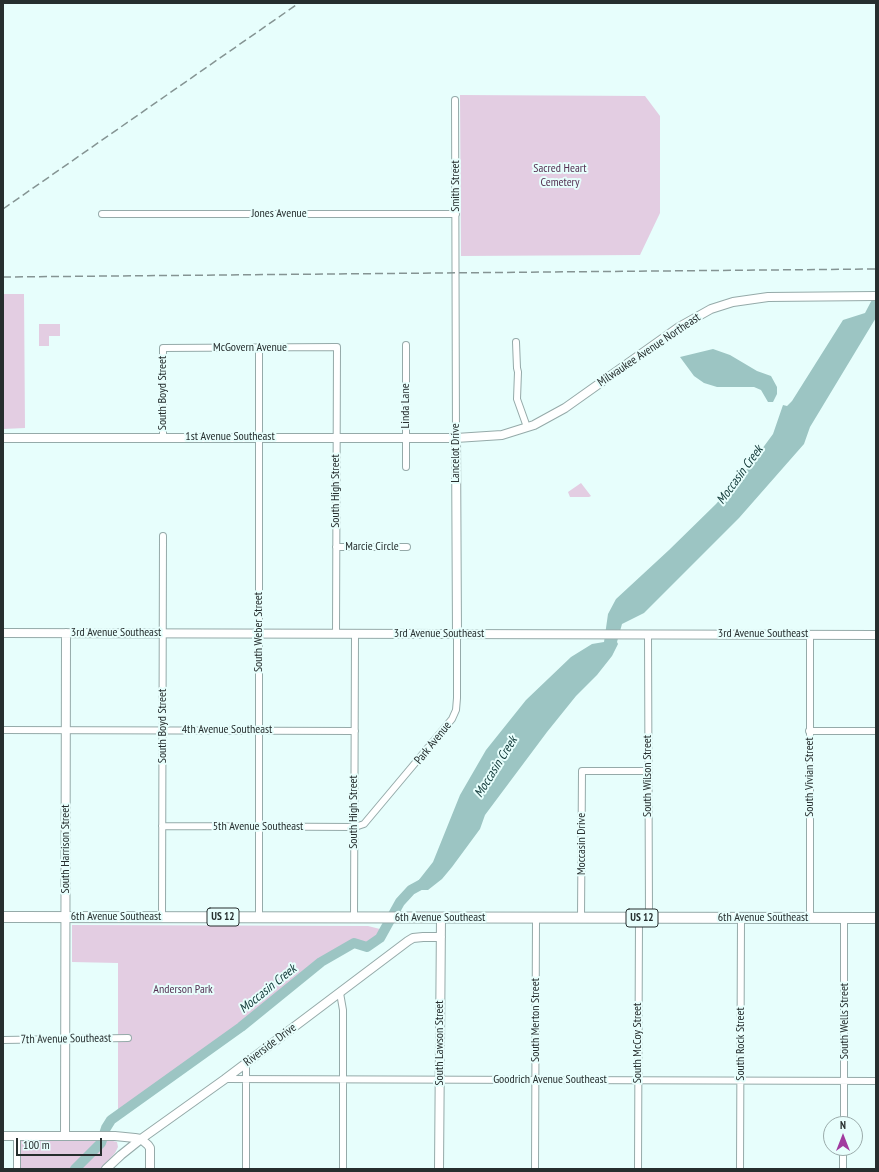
<!DOCTYPE html>
<style>
body{margin:0}
#map{position:relative;width:879px;height:1172px;overflow:hidden;background:#e7fefc;font-family:"PT Sans Narrow",sans-serif}
canvas{display:block}
.frame{position:absolute;inset:0;border:4px solid #262e2e;pointer-events:none}
.north{position:absolute;left:823px;top:1116px;width:40px;height:40px;box-sizing:border-box;background:#e7fefc;border:1px solid #9aabaa;border-radius:50%;rotate:0deg;font-size:11px;font-weight:700;line-height:16px;text-align:center;color:#262e2e}
.north::after{content:'';display:block;margin:auto;width:14px;height:18px;background:#a13b9f;clip-path:polygon(50% 0,100% 100%,50% 72%,0 100%)}
.scale{position:absolute;left:16px;top:1138px;width:86px;height:18px;box-sizing:border-box;border:2px solid #262e2e;border-top:0;padding-left:5px;font-size:12px;line-height:14px;white-space:nowrap;color:#262e2e;-webkit-text-stroke:3px #e7fefc;paint-order:stroke}
</style>
<div id="map">
<canvas width="879" height="1172"></canvas>
<div class="frame"></div>
<div class="north">N</div>
<div class="scale">100 m</div>
</div>
<script>
const ctx = document.querySelector('canvas').getContext('2d');
ctx.lineJoin = 'round';
function paint(path, color) { ctx.fillStyle = color; ctx.fill(path, 'evenodd'); }
const poly = rows => new Path2D(rows.map(r => 'M' + r).join(''));
function trace(path, color, width, dash) { ctx.strokeStyle = color; ctx.lineWidth = width; ctx.lineCap = dash ? 'butt' : 'round'; ctx.setLineDash(dash || []); ctx.stroke(path); }
function label(font, color, halo, rows, align = 'center') {
  ctx.font = font + ' "PT Sans Narrow",sans-serif'; ctx.lineWidth = 4; ctx.setLineDash([]); ctx.textBaseline = 'middle'; ctx.strokeStyle = halo; ctx.fillStyle = color; for (const [text, x, y, turn = 0] of rows) {
    ctx.save(); ctx.translate(x, y); ctx.rotate((+turn || 0) * Math.PI / 180); ctx.textAlign = isNaN(turn) ? turn : align; if (halo) ctx.strokeText(text, 0, 0); ctx.fillText(text, 0, 0); ctx.restore();
  }
}
const green = poly([
 [460,95,645,96,660,116,660,213,640,255,461,256],
 [3,294,24,294,25,428,3,429],
 [39,324,60,324,60,336,49,336,49,346,39,346],
 [581,483,591,496,589,497,570,497,568,492],
 [72,925,368,926,384,930,380,938,367,947,353,943,321,962,241,1027,118,1115,118,963,72,962],
 [21,1141,113,1141,117,1142,118,1147,115,1153,101,1169,21,1169]
]);
const water = poly([
 [876,292,876,318,874,321,810,427,804,444,739,518,644,613,622,624,617,642,618,644,612,656,597,675,576,696,547,732,485,815,480,829,452,867,442,879,428,890,411,890,433,862,460,795,486,750,526,700,571,657,592,644,604,642,608,614,616,599,669,550,716,504,751,464,773,434,783,405,787,406,792,401,843,320,865,313],
 [713,349,730,355,757,371,771,376,777,387,777,394,773,402,768,402,761,390,754,387,717,387,704,383,694,376,680,357]
]);
const river = poly([
 [75,1169,101,1143,106,1128,111,1120,241,1027,321,962,354,943,367,947,380,938,400,902,411,890,422,884]
]);
const minor = poly([
 [455,100,456,438],
 [102,214,456,214],
 [516,342,517,368,518,372,517,399,527,427],
 [163,437,163,348,337,347,336,634],
 [406,467,406,345],
 [336,547,407,547],
 [648,634,649,918],
 [810,635,810,918],
 [3,730,355,731],
 [809,731,876,731],
 [162,826,355,827,364,824,452,719,456,710,457,698,457,635],
 [162,917,163,536],
 [259,917,259,347],
 [354,917,355,635],
 [581,918,582,771,648,771],
 [340,993,343,1010,343,1169],
 [3,1040,128,1038],
 [246,1063,246,1169],
 [225,1079,876,1081],
 [844,1124,844,918],
 [17,1169,17,1136],
 [535,1169,536,918],
 [638,1169,639,918],
 [740,1169,741,918],
 [843,1169,843,1148]
]);
const tertiary = poly([
 [3,438,456,438,502,435,534,425,565,408,679,327,711,309,733,302,768,297,876,296],
 [456,438,457,635],
 [3,633,876,635],
 [3,1136,115,1136,135,1138,141,1139,148,1145,150,1148,150,1169],
 [65,1136,66,633],
 [106,1169,121,1155,141,1139,225,1079,408,941,413,938,423,937,441,937],
 [439,1169,441,918]
]);
const trunk = poly([
 [3,917,876,918]
]);
const rail = poly([
 [3,209,299,3],
 [3,277,876,269]
]);
const shields = [
 [223,917,32],
 [642,918,32]
];
const shieldNames = [
 ["US 12",223,917],
 ["US 12",642,918]
];
const parkNames = [
 ["Sacred Heart",560,169],
 ["Cemetery",560,183],
 ["Anderson Park",183,990]
];
const streetNames = [
 ["Smith Street",456,186,-90],
 ["Jones Avenue",279,214],
 ["McGovern Avenue",250,348],
 ["Milwaukee Avenue Northeast",649,350,-34],
 ["South Boyd Street",163,393,-90],
 ["Linda Lane",406,406,-90],
 ["1st Avenue Southeast",230,437],
 ["Lancelot Drive",456,453,-90],
 ["South High Street",336,491,-90],
 ["Marcie Circle",372,547],
 ["South Weber Street",259,632,-90],
 ["3rd Avenue Southeast",116,633],
 ["3rd Avenue Southeast",439,634],
 ["3rd Avenue Southeast",763,634],
 ["South Boyd Street",163,726,-90],
 ["4th Avenue Southeast",227,730],
 ["Park Avenue",433,743,-51],
 ["South Wilson Street",648,776,-90],
 ["South Vivian Street",810,777,-90],
 ["South High Street",354,812,-90],
 ["5th Avenue Southeast",258,827],
 ["Moccasin Drive",582,844,-90],
 ["South Harrison Street",66,849,-90],
 ["6th Avenue Southeast",116,917],
 ["6th Avenue Southeast",440,918],
 ["6th Avenue Southeast",763,918],
 ["South Merton Street",536,1020,-90],
 ["South Wells Street",845,1021,-90],
 ["7th Avenue Southeast",66,1039,-1],
 ["South Lawson Street",440,1043,-90],
 ["South McCoy Street",638,1043,-90],
 ["South Rock Street",741,1044,-90],
 ["Riverside Drive",270,1045,-37],
 ["Goodrich Avenue Southeast",550,1080]
];
const waterNames = [
 ["Moccasin Creek",740,475,-54],
 ["Moccasin Creek",496,767,-58],
 ["Moccasin Creek",268,989,-39]
];
paint(green, '#e3cde2');
paint(water, '#9cc5c3');
trace(river, '#9cc5c3', 10);
trace(minor, '#95aaa9', 8);
trace(tertiary, '#95aaa9', 10);
trace(trunk, '#95aaa9', 12);
trace(minor, '#fff', 6);
trace(tertiary, '#fff', 8);
trace(trunk, '#fff', 10);
trace(rail, '#859493', 1.5, [8, 4]);
for (const [x, y, w] of shields) { const box = new Path2D(); box.roundRect(x - w / 2, y - 9, w, 18, 3); ctx.fillStyle = '#e7fefc'; ctx.fill(box); trace(box, '#262e2e', 1); }
label('bold 11px', '#262e2e', null, shieldNames);
label('12px', '#543052', '#e7fefc', parkNames);
label('12px', '#262e2e', '#e7fefc', streetNames);
label('italic 13px', '#0f3736', '#e7fefc', waterNames);
</script>
